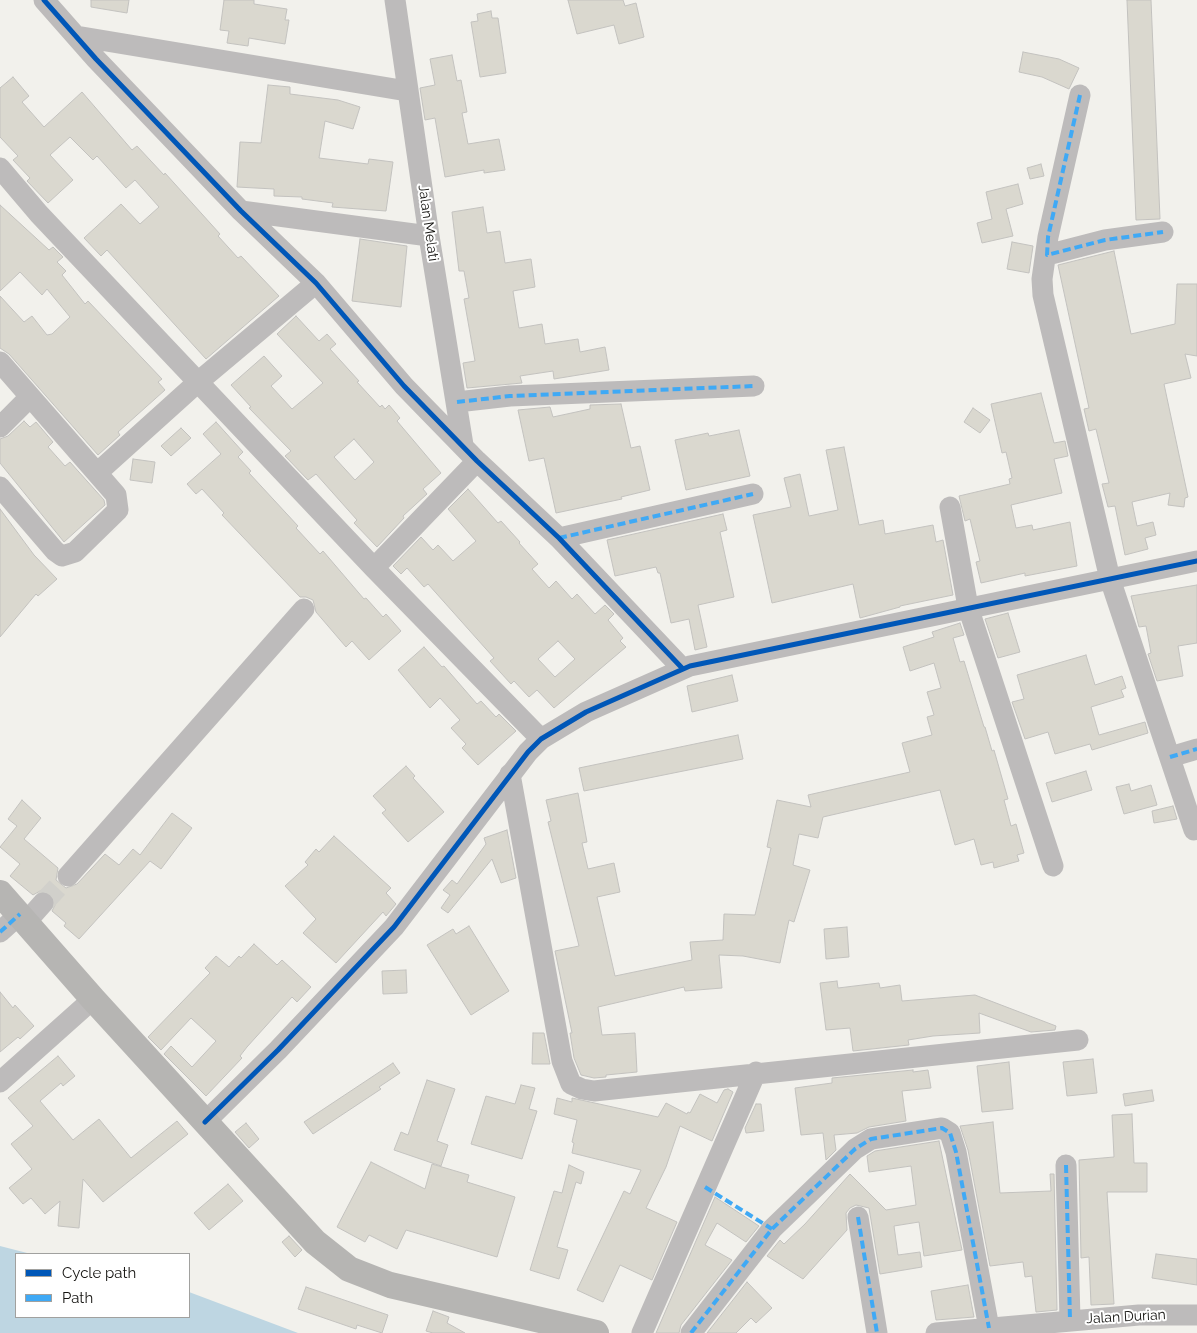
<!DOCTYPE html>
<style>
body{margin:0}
#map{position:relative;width:1197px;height:1333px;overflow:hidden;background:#f2f1ec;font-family:Raleway,sans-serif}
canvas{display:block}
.legend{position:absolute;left:15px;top:1253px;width:175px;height:65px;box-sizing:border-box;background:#fff;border:1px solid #a1a19f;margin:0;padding:6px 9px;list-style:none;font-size:15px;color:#141310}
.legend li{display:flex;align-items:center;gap:10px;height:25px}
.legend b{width:25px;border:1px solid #a1a19f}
</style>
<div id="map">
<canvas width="1197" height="1333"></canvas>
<ul class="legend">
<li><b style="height:6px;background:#0057b8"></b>Cycle path</li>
<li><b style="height:6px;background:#3fa9f5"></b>Path</li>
</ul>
</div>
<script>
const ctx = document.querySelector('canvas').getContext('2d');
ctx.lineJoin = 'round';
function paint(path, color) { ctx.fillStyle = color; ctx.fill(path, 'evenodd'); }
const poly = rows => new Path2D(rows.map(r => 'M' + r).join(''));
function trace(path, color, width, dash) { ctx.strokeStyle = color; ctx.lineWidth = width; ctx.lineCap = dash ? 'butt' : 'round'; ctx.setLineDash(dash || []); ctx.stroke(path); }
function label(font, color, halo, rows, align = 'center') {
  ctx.font = font + ' Raleway,sans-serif'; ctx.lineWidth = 4; ctx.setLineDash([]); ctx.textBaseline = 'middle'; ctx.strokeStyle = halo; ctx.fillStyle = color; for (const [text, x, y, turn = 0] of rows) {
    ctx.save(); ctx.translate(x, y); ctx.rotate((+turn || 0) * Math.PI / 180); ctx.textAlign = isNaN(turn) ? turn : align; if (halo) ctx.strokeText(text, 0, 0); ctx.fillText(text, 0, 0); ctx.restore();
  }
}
const water = poly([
 [0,1246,31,1254,16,1254,16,1317,189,1317,189,1292,298,1333,0,1333]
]);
const building = poly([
 [91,0,129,0,127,13,91,7,91,0],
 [224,0,254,0,254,4,287,9,285,20,289,20,285,44,249,38,248,46,227,43,229,31,220,30,224,0],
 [568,0,623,0,625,6,636,3,644,37,619,44,614,25,577,34,568,0],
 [1127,0,1151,0,1160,219,1136,220,1127,0],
 [491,11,492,18,498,18,506,73,480,77,471,22,478,21,477,14,491,11],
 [1023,52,1059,59,1079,68,1069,89,1042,77,1019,72,1023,52],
 [452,55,457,81,461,80,467,112,462,113,468,144,499,139,505,170,484,173,484,170,445,177,435,118,425,120,420,88,435,85,430,59,452,55],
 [13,77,29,96,22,102,44,127,82,92,132,150,137,146,164,175,165,173,220,234,218,236,238,258,241,256,279,296,206,359,107,250,101,256,84,238,121,204,140,224,159,207,135,180,126,188,97,156,93,160,70,137,50,155,73,180,48,203,27,181,30,178,13,160,18,156,0,137,0,88,13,77],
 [268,85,290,87,290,94,338,100,360,107,353,129,325,121,319,158,368,164,369,159,393,162,386,211,332,207,333,203,302,199,302,197,274,196,274,189,237,187,240,142,261,143,268,85],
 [1041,164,1044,176,1030,179,1027,168,1041,164],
 [1018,184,1023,204,1006,209,1013,236,982,243,977,223,992,219,986,192,1018,184],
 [0,205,49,250,53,247,63,257,57,262,66,271,62,275,85,304,88,301,162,379,158,382,165,390,118,432,120,435,98,455,9,354,0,348,0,296,24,322,32,316,47,335,52,334,70,317,47,289,42,295,20,272,0,291,0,205],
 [483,207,487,233,500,231,505,263,531,259,535,287,513,291,519,328,542,324,545,344,578,339,580,352,605,347,609,370,554,379,553,371,520,376,522,383,467,388,463,363,475,361,464,299,469,298,464,271,459,271,452,212,483,207],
 [360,239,407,246,401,307,352,301,360,239],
 [1012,242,1033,246,1029,273,1007,269,1012,242],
 [1114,251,1131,334,1175,324,1177,284,1197,284,1197,356,1185,354,1191,378,1164,384,1188,497,1185,498,1184,507,1168,505,1170,493,1132,502,1137,526,1153,522,1156,535,1145,538,1148,549,1125,555,1115,506,1108,507,1102,484,1109,483,1096,429,1089,431,1084,409,1089,408,1058,265,1114,251],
 [296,316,319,341,327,334,336,344,330,349,359,381,357,382,380,407,382,405,385,409,389,405,400,418,397,421,441,473,423,489,427,494,403,516,404,518,377,547,354,523,357,520,316,474,308,480,285,456,291,451,249,408,251,407,231,385,264,356,282,376,271,386,292,409,323,383,277,334,296,316],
 [354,439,374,462,355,480,334,457,354,439],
 [1041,393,1054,443,1065,441,1068,456,1054,459,1062,493,1011,505,1016,528,1032,525,1033,530,1070,522,1077,566,1025,576,1025,573,981,583,976,562,980,561,970,519,965,521,959,496,1010,484,1009,479,1012,478,1006,452,1002,453,991,404,1041,393],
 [621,404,631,448,640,446,650,490,621,497,622,499,556,513,544,458,529,461,518,410,550,407,553,417,590,409,590,405,621,404],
 [973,408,990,420,980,433,964,422,973,408],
 [24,421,30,427,36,422,53,442,48,447,65,466,70,462,104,500,105,505,64,542,0,463,0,439,8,436,24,421],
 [216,422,243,452,238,457,251,471,249,473,298,526,296,528,320,554,323,551,364,599,366,598,383,617,386,614,401,631,369,660,352,641,346,647,316,612,313,600,306,597,300,597,222,515,224,513,202,489,196,494,187,484,221,454,203,434,216,422],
 [181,428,191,438,171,456,161,446,181,428],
 [739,430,750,476,686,490,675,440,708,433,709,436,739,430],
 [844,447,859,525,883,520,885,534,933,525,936,542,943,540,953,595,900,606,900,607,860,618,853,584,772,603,753,515,791,507,784,478,800,474,809,516,838,510,826,450,844,447],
 [133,459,155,462,152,483,130,480,133,459],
 [468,489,498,523,501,521,520,542,519,543,538,564,532,569,549,588,556,581,572,599,577,594,595,614,605,605,614,614,608,620,623,638,620,641,626,647,554,708,537,690,529,697,514,681,511,684,490,661,494,658,428,584,424,587,407,568,401,574,393,566,421,537,433,550,438,545,453,561,476,541,448,509,468,489],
 [558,641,575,659,555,677,538,659,558,641],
 [0,509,34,555,57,579,38,596,36,594,0,637,0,509],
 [723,514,727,530,720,532,734,597,698,605,707,647,695,650,689,619,671,623,660,573,658,573,656,567,615,576,607,540,723,514],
 [1197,585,1197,643,1178,646,1183,676,1157,681,1148,654,1151,653,1146,626,1139,627,1131,596,1197,585],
 [1008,613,1020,652,998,658,985,619,1008,613],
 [960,623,964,635,953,638,960,662,964,661,984,727,985,727,992,751,994,750,1008,799,1004,800,1011,826,1016,824,1024,853,1017,855,1019,861,994,868,993,862,981,865,974,839,955,845,940,790,823,817,818,838,799,834,793,865,810,870,794,922,789,920,780,963,743,956,719,955,722,988,685,991,684,987,598,1007,602,1035,635,1033,637,1072,606,1075,606,1077,594,1078,581,1075,574,1058,570,1033,572,1033,555,951,579,946,548,822,551,821,546,800,578,793,587,842,582,843,588,869,614,863,620,892,597,897,615,976,692,960,690,942,723,940,724,914,755,915,771,848,767,847,777,800,811,807,808,795,910,772,902,743,932,735,927,717,934,715,927,692,941,688,934,663,910,671,903,647,934,637,932,632,960,623],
 [424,647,442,667,444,666,477,704,481,701,496,717,499,714,516,731,478,765,462,748,466,744,451,728,460,720,440,698,430,708,398,670,424,647],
 [1086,655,1095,685,1122,676,1126,688,1121,690,1124,697,1091,707,1099,735,1145,722,1148,733,1092,750,1090,744,1055,754,1048,732,1025,739,1012,702,1024,699,1017,675,1086,655],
 [732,675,738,701,692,712,687,686,732,675],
 [738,735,743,759,584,791,579,768,738,735],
 [406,766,415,776,413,778,444,812,408,842,382,813,386,810,373,796,406,766],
 [1086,771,1092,790,1052,802,1046,783,1086,771],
 [1129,784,1131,791,1151,785,1157,805,1124,814,1116,787,1129,784],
 [22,800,41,818,24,839,58,868,56,880,66,888,77,884,105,854,119,865,133,849,140,855,172,813,192,828,161,869,150,861,79,939,64,926,66,923,52,911,55,905,52,894,40,891,33,895,10,876,20,864,0,847,17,826,8,819,22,800],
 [1173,806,1177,819,1154,823,1152,811,1173,806],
 [507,830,516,878,501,883,492,859,448,913,441,908,450,895,443,890,452,880,457,884,486,844,484,838,507,830],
 [334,836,391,888,386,893,396,904,386,916,383,912,336,963,303,933,316,919,285,886,308,865,305,862,316,849,319,852,334,836],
 [469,926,509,991,471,1015,427,945,453,929,456,934,469,926],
 [847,927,849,957,826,959,824,929,847,927],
 [254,944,277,965,282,960,311,987,297,1002,292,997,247,1047,240,1056,242,1058,206,1096,164,1054,171,1046,192,1067,216,1041,191,1018,161,1050,148,1037,210,973,205,968,216,956,229,967,239,956,241,958,254,944],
 [406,970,407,993,383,994,382,971,406,970],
 [837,981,838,988,879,983,880,988,900,985,902,1001,975,995,1056,1026,1055,1030,1031,1032,979,1013,980,1033,933,1036,908,1040,909,1045,853,1051,850,1028,826,1030,820,983,837,981],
 [0,992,13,1008,15,1005,34,1026,20,1039,18,1037,0,1052,0,992],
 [533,1033,544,1033,550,1064,532,1064,533,1033],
 [58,1056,75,1076,63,1086,61,1083,40,1101,73,1140,99,1119,131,1158,177,1121,188,1134,103,1202,83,1179,79,1228,58,1226,60,1201,45,1214,31,1198,23,1204,9,1188,32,1169,11,1144,33,1126,8,1098,58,1056],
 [1093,1059,1097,1093,1067,1096,1063,1062,1093,1059],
 [1009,1062,1013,1109,982,1112,977,1066,1009,1062],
 [393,1063,400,1073,379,1087,381,1089,313,1134,304,1122,393,1063],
 [913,1070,913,1072,928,1070,931,1088,902,1091,906,1121,869,1127,857,1133,834,1135,836,1150,826,1160,823,1133,801,1135,795,1088,832,1083,832,1078,913,1070],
 [427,1080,455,1089,437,1141,448,1145,441,1166,394,1150,401,1132,408,1135,427,1080],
 [521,1085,535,1088,529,1109,537,1111,522,1159,471,1144,486,1096,515,1104,521,1085],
 [728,1089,733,1092,712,1141,680,1126,666,1167,646,1208,677,1222,652,1280,620,1265,603,1302,577,1290,624,1191,630,1194,641,1170,572,1153,574,1143,572,1142,577,1120,554,1114,557,1098,572,1102,572,1098,658,1117,666,1103,687,1114,688,1112,690,1113,700,1094,717,1103,724,1090,728,1089],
 [1152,1090,1154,1101,1125,1106,1123,1094,1152,1090],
 [756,1104,761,1104,764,1131,746,1133,745,1128,756,1104],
 [1132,1114,1134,1163,1147,1163,1147,1192,1107,1192,1114,1304,1091,1305,1089,1257,1081,1258,1079,1160,1114,1157,1112,1115,1132,1114],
 [993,1122,1000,1193,1051,1191,1050,1174,1054,1174,1057,1310,1036,1312,1032,1276,1025,1277,1023,1262,990,1266,968,1150,960,1126,993,1122],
 [246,1123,259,1139,249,1148,235,1132,246,1123],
 [939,1141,962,1250,924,1256,919,1222,894,1226,898,1255,920,1252,922,1267,880,1274,869,1208,856,1205,850,1208,846,1213,847,1230,803,1279,767,1256,780,1240,784,1244,805,1224,850,1174,886,1210,916,1205,911,1166,869,1172,867,1156,875,1151,939,1141],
 [371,1162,425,1189,432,1164,469,1175,467,1182,515,1197,497,1257,406,1230,397,1249,369,1235,365,1242,337,1227,371,1162],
 [569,1165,584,1172,581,1184,576,1182,557,1247,568,1250,559,1279,530,1270,554,1191,562,1193,569,1165],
 [228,1184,243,1201,209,1230,194,1213,228,1184],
 [715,1197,759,1226,746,1242,717,1223,705,1245,732,1260,681,1325,679,1333,656,1333,715,1197],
 [289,1236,302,1250,295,1257,282,1242,289,1236],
 [1156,1254,1197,1259,1197,1285,1152,1278,1156,1254],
 [747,1282,772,1308,756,1323,751,1318,736,1333,707,1333,747,1282],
 [968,1285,974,1317,936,1320,931,1291,968,1285],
 [306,1287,388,1315,382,1333,357,1325,356,1329,298,1309,306,1287],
 [433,1311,449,1317,447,1323,465,1333,433,1333,426,1331,433,1311]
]);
const minorTunnel = poly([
 [43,903,68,876]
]);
const minor = poly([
 [44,0,96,59,241,211,316,283,404,386,477,461,559,538,682,668],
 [395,0,429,236,463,445],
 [76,36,407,91],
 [1080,95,1048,237,1042,279,1043,295,1110,579,1194,830],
 [0,168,39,214,374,568,541,739],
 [241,211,429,236],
 [1047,255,1105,240,1163,232],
 [0,362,116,495,118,510,75,552,62,556,55,551,0,487],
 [457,402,510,396,754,386],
 [0,427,30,397],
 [97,473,198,382,316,283],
 [950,507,968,607,1053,866],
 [559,538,753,494],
 [374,568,477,461],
 [1170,757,1197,749],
 [510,774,562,1061,571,1084,582,1089,594,1091,1078,1040],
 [68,876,304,609],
 [27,921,43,903],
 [0,932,20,914],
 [0,1082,93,999],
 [205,1122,278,1050,394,927,528,752,541,739,586,712,690,666,1197,561],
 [1066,1165,1070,1320],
 [858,1217,877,1333],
 [642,1333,756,1072],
 [691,1333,772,1229,855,1149,871,1139,942,1128,950,1133,956,1152,989,1328],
 [936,1333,1139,1315,1197,1315]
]);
const major = poly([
 [0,893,93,999,315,1242,349,1269,390,1285,596,1333]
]);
const quiet = poly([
 [1080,95,1048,237,1047,255,1105,240,1163,232],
 [457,402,510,396,754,386],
 [559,538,753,494],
 [1170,757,1197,749],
 [0,932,20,914],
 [1066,1165,1070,1320],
 [705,1187,772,1229],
 [858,1217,877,1333],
 [691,1333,772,1229,855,1149,871,1139,942,1128,950,1133,956,1152,989,1328]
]);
const cycleway = poly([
 [44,0,96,59,241,211,316,283,404,386,477,461,559,538,682,668],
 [205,1122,278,1050,394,927,528,752,541,739,586,712,690,666,1197,561]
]);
const streetNames = [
 ["Jalan Melati",428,223,82],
 ["Jalan Durian",1126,1317,-3]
];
paint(water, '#bed6e2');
paint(building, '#dad8cf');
trace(building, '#c3c2bf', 1);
trace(minorTunnel, '#d1d0cb', 21, [21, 11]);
trace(minor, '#bdbbbb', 21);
trace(major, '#b6b5b3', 26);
trace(quiet, '#3fa9f5', 4, [8, 4]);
trace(cycleway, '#0057b8', 5);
label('14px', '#141310', '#fff', streetNames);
</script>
